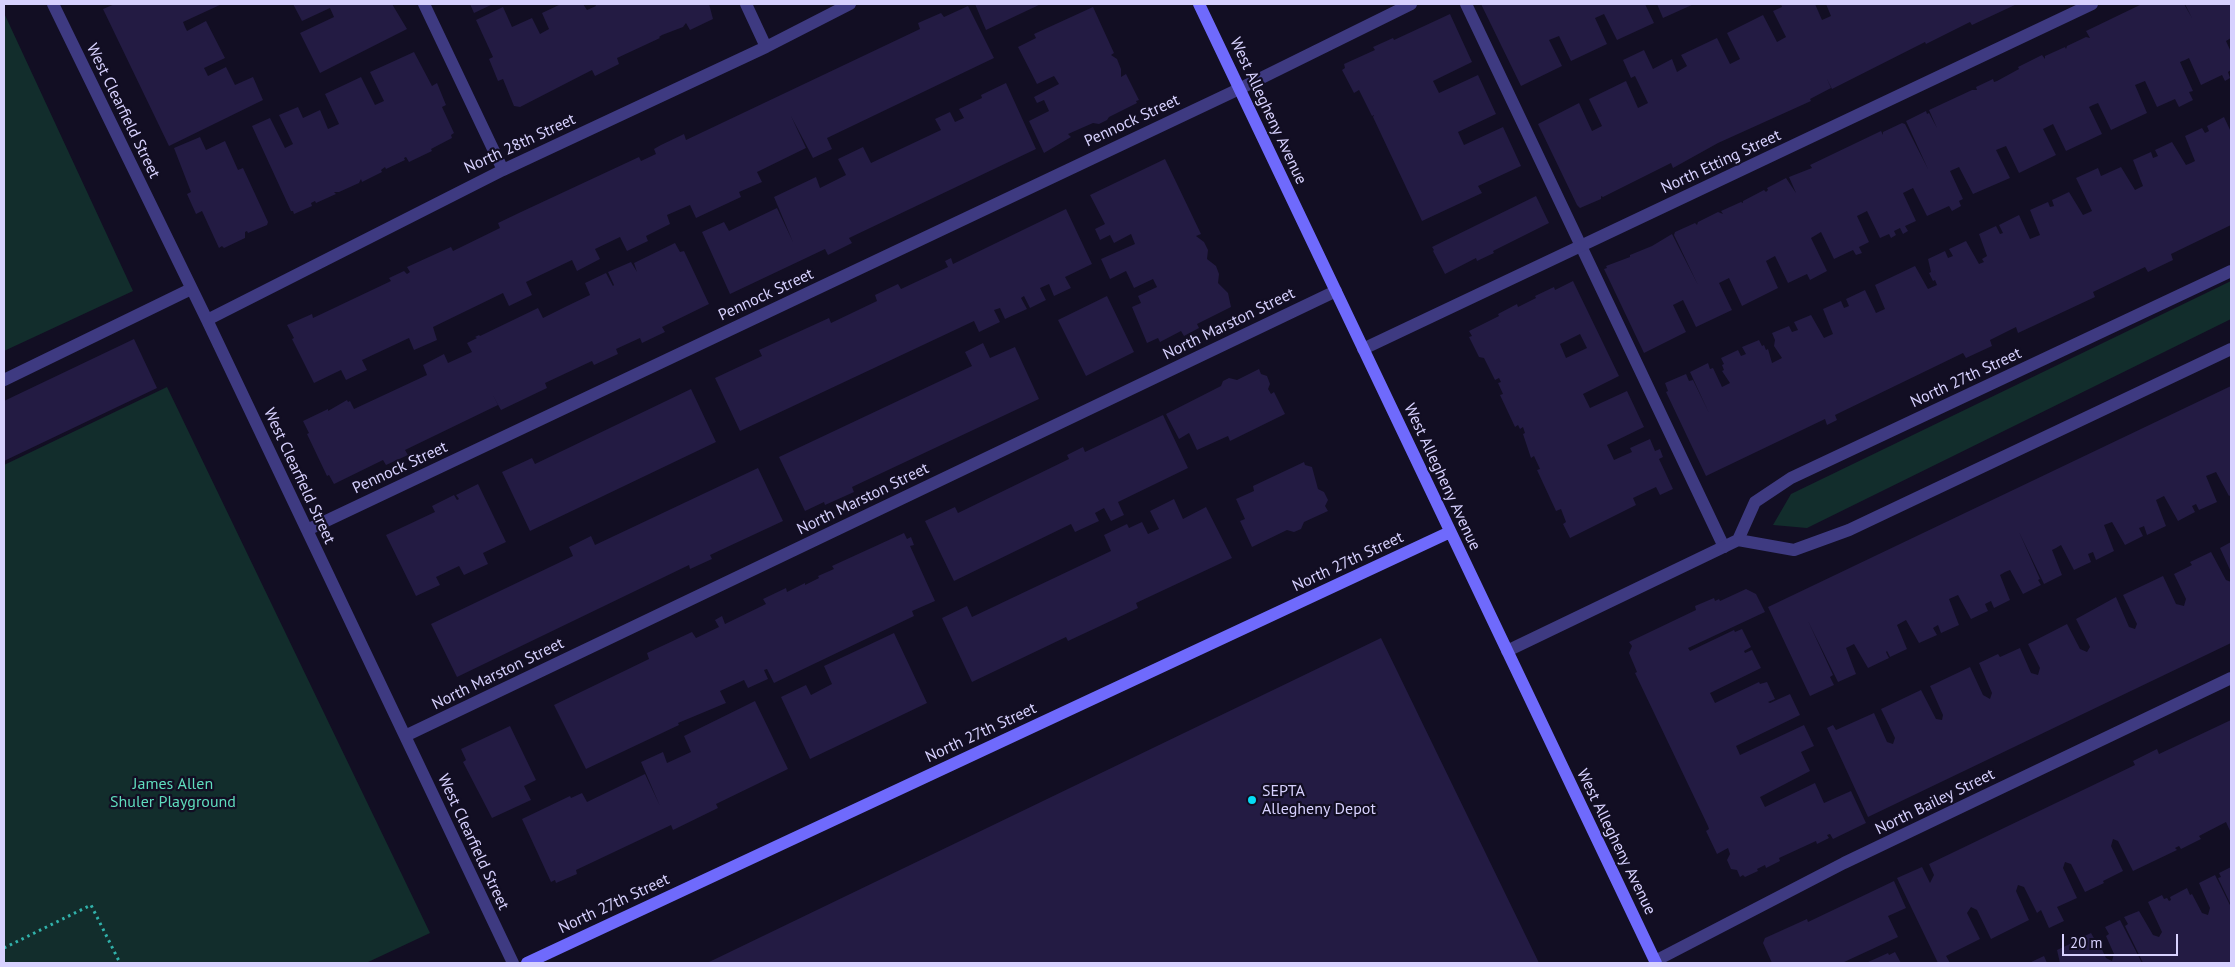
<!DOCTYPE html>
<style>
body{margin:0}
#map{position:relative;width:2235px;height:967px;overflow:hidden;background:#120e23;font-family:"PT Sans",sans-serif}
canvas{display:block}
.frame{position:absolute;inset:0;border:5px solid #d7d1fe;pointer-events:none}
.scale{position:absolute;left:2062px;top:934px;width:116px;height:22px;box-sizing:border-box;border:2px solid #d7d1fe;border-top:0;padding-left:6px;font-size:15px;line-height:18px;white-space:nowrap;color:#d7d1fe;-webkit-text-stroke:4px #120e23;paint-order:stroke}
</style>
<div id="map">
<canvas width="2235" height="967"></canvas>
<div class="frame"></div>
<div class="scale">20 m</div>
</div>
<script>
const ctx = document.querySelector('canvas').getContext('2d');
ctx.lineJoin = 'round';
function paint(path, color) { ctx.fillStyle = color; ctx.fill(path, 'evenodd'); }
const poly = rows => new Path2D(rows.map(r => 'M' + r).join(''));
function trace(path, color, width, dash) { ctx.strokeStyle = color; ctx.lineWidth = width; ctx.lineCap = dash ? 'butt' : 'round'; ctx.setLineDash(dash || []); ctx.stroke(path); }
function label(font, color, halo, rows, align = 'center') {
  ctx.font = font + ' "PT Sans",sans-serif'; ctx.lineWidth = 4.5; ctx.setLineDash([]); ctx.textBaseline = 'middle'; ctx.strokeStyle = halo; ctx.fillStyle = color; for (const [text, x, y, turn = 0] of rows) {
    ctx.save(); ctx.translate(x, y); ctx.rotate((+turn || 0) * Math.PI / 180); ctx.textAlign = isNaN(turn) ? turn : align; if (halo) ctx.strokeText(text, 0, 0); ctx.fillText(text, 0, 0); ctx.restore();
  }
}
const green = poly([
 [4,13,133,291,4,351],
 [2231,281,2231,319,1807,528,1773,525,1791,494],
 [167,387,430,933,366,963,4,963,4,465]
]);
const building = poly([
 [115,4,222,4,183,22,185,27,187,31,206,21,225,58,204,68,208,76,226,67,235,85,253,77,263,100,169,146,103,9],
 [293,4,392,4,407,29,320,73,300,33,334,17,330,8,302,21],
 [470,4,493,4,474,13],
 [561,4,583,4,587,10,596,6,595,4,709,4,713,19,690,30,686,23,683,27,662,35,659,37,660,38,617,58,619,64,595,76,592,70,520,107,514,106,503,79,498,81,489,59,493,57,476,20,503,7,512,27,532,18,540,34,549,29,542,13],
 [975,4,1041,4,986,30],
 [1481,4,1645,4,1654,23,1617,40,1604,14,1595,18,1607,44,1571,61,1559,36,1549,40,1562,66,1521,86],
 [1657,4,1694,4,1663,18],
 [1781,4,1815,4,1822,20,1831,16,1826,4,2017,4,1972,25,1970,22,1926,44,1925,42,1832,89,1827,79,1831,88,1810,99,1811,101,1718,143,1673,168,1671,163,1603,197,1601,196,1601,199,1580,208,1577,205,1538,124,1579,103,1592,131,1602,126,1589,99,1626,81,1638,108,1648,103,1635,76,1631,78,1623,60,1644,50,1653,69,1672,59,1677,72,1687,66,1681,55,1717,38,1730,64,1740,59,1727,33,1763,15,1777,42,1786,37,1773,11,1782,7],
 [2142,4,2184,4,2192,18,2185,4,2231,4,2231,38,2226,41,2231,52,2231,70,2228,72,2230,78,2225,81,2222,75,2201,85,2189,58,2185,60,2180,62,2193,91,2189,92,2193,100,2179,107,2175,99,2157,107,2145,81,2135,85,2147,113,2111,130,2098,103,2093,105,2089,107,2102,134,2066,151,2053,124,2043,129,2056,155,2019,173,2006,146,1996,150,2010,178,1973,194,1959,167,1950,171,1963,199,1959,201,1961,206,1952,211,1949,206,1927,216,1913,188,1903,193,1916,221,1905,226,1908,231,1903,234,1900,228,1894,231,1896,235,1891,238,1889,234,1880,238,1867,211,1857,216,1869,242,1859,247,1862,253,1856,255,1853,250,1834,259,1821,232,1811,238,1827,271,1810,280,1807,274,1788,283,1775,256,1766,261,1778,288,1742,306,1729,278,1719,283,1732,310,1696,327,1683,300,1673,305,1686,332,1644,353,1604,269,1607,268,1606,266,1630,257,1630,255,1652,246,1672,234,1698,285,1674,235,1675,232,1695,223,1697,225,1698,222,1718,212,1723,214,1721,211,1741,202,1743,203,1743,201,1764,190,1766,192,1768,190,1767,188,1786,178,1796,193,1789,177,1812,168,1810,165,1881,131,1883,135,1883,132,1902,123,1905,124,1928,169,1906,121,1926,111,1927,114,1929,113,1937,128,1929,110,1972,90,1977,90,1976,87,1993,79,1994,82,1997,81,2019,69,2018,67,2042,55,2045,59,2045,56,2065,47,2066,49,2067,46,2086,37,2090,38,2086,31],
 [968,6,994,58,827,138,832,149,813,158,791,116,806,148,757,172,762,182,739,192,741,197,696,218,690,205,667,215,670,224,646,236,648,241,627,251,620,237,595,249,600,259,577,271,572,260,526,282,532,295,509,306,503,293,433,327,437,340,414,350,409,338,362,360,367,370,346,380,341,370,314,383,292,339,294,338,287,325,312,314,313,318,391,281,389,278,404,271,407,274,410,272,407,267,451,247,453,251,500,228,498,223,521,212,639,157,641,161,656,154,654,149,661,145,684,134,686,140,920,29,918,23,941,13,944,17],
 [1093,7,1114,53,1111,55,1117,59,1121,69,1121,77,1126,74,1139,100,1136,101,1137,103,1109,117,1107,120,1099,124,1093,123,1068,134,1071,137,1044,153,1029,121,1049,111,1044,100,1037,103,1034,97,1059,84,1054,76,1037,84,1018,47,1036,38,1034,34],
 [1450,14,1472,62,1433,81,1439,93,1478,75,1496,114,1458,132,1464,145,1503,127,1521,166,1478,186,1482,193,1422,221,1373,117,1374,115,1372,116,1359,90,1354,93,1342,70,1345,68,1344,64,1375,50,1373,47,1393,38,1394,40],
 [414,52,432,86,437,83,446,105,442,107,454,133,451,135,452,138,431,149,432,151,409,162,406,157,404,158,405,160,386,169,385,167,381,170,382,172,362,182,361,179,359,183,339,192,334,192,336,194,316,203,315,201,311,203,312,206,294,214,293,211,291,211,252,126,270,118,285,148,293,144,279,115,298,107,303,118,320,110,328,129,339,124,325,94,361,77,375,105,384,101,370,72],
 [1006,83,1036,149,849,238,852,243,828,255,825,249,730,294,702,232,724,222,729,231,777,208,793,242,774,197,816,177,820,188,846,175,838,159,863,147,871,163,941,130,935,119,950,112,955,122,964,118,959,109,982,98,981,95],
 [2224,117,2231,132,2231,225,2171,254,2173,260,2148,272,2145,267,2093,292,2095,297,2018,333,2016,327,1990,340,1992,346,1966,358,1963,353,1835,415,1837,420,1827,425,1825,419,1706,476,1666,392,1668,391,1665,383,1686,374,1689,381,1693,380,1709,413,1690,372,1708,363,1710,369,1713,368,1722,387,1730,383,1722,371,1724,370,1722,365,1724,364,1721,358,1738,350,1741,356,1746,354,1742,347,1759,340,1762,346,1764,345,1766,350,1768,349,1772,363,1782,358,1774,346,1775,340,1772,333,1789,326,1792,332,1798,330,1794,322,1811,315,1824,338,1833,334,1823,309,1841,301,1844,308,1849,306,1846,299,1865,290,1876,313,1885,309,1875,285,1915,266,1928,289,1937,285,1935,280,1933,281,1929,273,1931,272,1928,259,1945,251,1948,258,1953,256,1949,249,1966,241,1979,264,1984,262,1982,259,1987,256,1979,234,1996,226,2000,234,2003,233,1999,225,2019,215,2030,239,2040,235,2030,210,2048,202,2050,207,2054,206,2052,200,2069,192,2083,215,2092,211,2076,178,2098,168,2101,176,2121,167,2135,190,2143,186,2133,160,2151,152,2153,158,2158,156,2155,150,2172,142,2186,165,2191,163,2195,161,2185,136,2202,128,2205,133,2209,131,2207,126],
 [200,137,206,150,225,141,238,170,243,168,268,222,267,225,248,233,247,231,245,232,245,238,224,248,222,246,219,248,202,211,196,214,187,194,191,192,174,148],
 [1165,159,1201,234,1196,236,1204,242,1208,250,1207,259,1216,266,1219,274,1218,283,1228,293,1231,307,1197,324,1199,328,1184,336,1181,331,1160,342,1158,338,1147,343,1132,307,1141,303,1138,296,1157,287,1153,279,1134,288,1126,271,1110,279,1101,259,1135,244,1131,234,1114,243,1110,235,1100,240,1095,229,1105,224,1090,195],
 [1536,196,1549,223,1493,251,1494,253,1477,261,1476,258,1445,274,1433,251,1434,250,1432,247],
 [1066,209,1092,264,1065,277,1071,288,1054,296,1049,284,1040,288,1046,300,1030,308,1024,296,1021,298,1027,309,1005,319,1000,308,994,310,1000,322,979,332,974,321,740,431,715,378,762,356,759,350,829,318,831,323,877,301,875,295,898,284,901,289,948,267,945,261,951,258,953,264],
 [675,243,680,252,684,251,709,304,662,327,665,332,642,343,640,338,616,349,618,354,594,365,592,361,545,383,547,388,501,410,492,394,498,405,405,450,408,455,386,465,383,460,334,484,329,475,327,476,307,434,309,433,303,421,328,409,328,411,347,400,348,402,350,401,354,409,427,375,423,365,444,354,448,363,472,352,467,343,477,338,475,337,479,335,480,336,538,308,543,318,565,307,590,295,585,283,606,273,613,286,614,285,608,272,631,262,637,272,634,263],
 [1573,281,1619,376,1583,394,1590,408,1627,391,1644,427,1607,445,1614,460,1632,452,1630,448,1650,439,1655,451,1660,449,1663,457,1659,459,1673,489,1660,495,1656,487,1633,498,1636,505,1570,538,1563,524,1566,522,1561,509,1556,511,1537,470,1540,469,1534,456,1531,458,1523,434,1525,433,1523,427,1520,429,1518,425,1515,427,1500,395,1503,394,1498,383,1501,382,1499,378,1495,380,1484,358,1479,357,1469,337,1472,336,1469,331,1499,316,1498,314,1517,304,1518,307,1536,298,1535,296,1554,287,1555,290],
 [1580,334,1587,348,1566,358,1560,344],
 [1107,296,1134,352,1086,376,1058,320],
 [134,339,157,388,4,461,4,401],
 [983,343,990,358,1015,347,1039,399,852,487,854,492,825,505,824,502,805,511,779,457,972,366,965,352],
 [1259,369,1261,374,1267,376,1270,384,1268,389,1271,394,1274,392,1285,414,1230,441,1228,436,1197,450,1189,433,1179,439,1166,414,1221,386,1223,381,1229,378,1237,380],
 [2231,386,2231,495,2229,496,2216,472,2206,476,2217,502,2199,510,2196,504,2192,506,2195,512,2178,521,2164,496,2156,500,2166,526,2147,535,2144,526,2142,527,2139,528,2143,536,2125,545,2112,522,2104,525,2114,551,2096,560,2093,552,2088,554,2091,562,2074,570,2061,545,2056,548,2052,550,2062,575,2044,584,2019,532,2040,579,2038,580,2041,585,2023,594,2010,570,2005,572,2000,575,2010,600,1994,608,1991,601,1985,604,1988,611,1971,619,1958,595,1949,599,1959,625,1941,633,1938,625,1933,628,1937,635,1919,643,1906,620,1897,625,1907,649,1890,657,1887,651,1886,652,1889,658,1868,668,1854,644,1846,648,1856,674,1838,682,1808,621,1833,675,1830,677,1834,685,1810,696,1768,607],
 [691,389,716,442,530,531,502,472,532,458,535,464],
 [1163,415,1188,468,1118,502,1124,515,1111,521,1104,508,1095,513,1099,521,1075,532,1071,524,954,581,925,521,955,507,958,513,1069,459,1067,455,1083,447,1085,452],
 [1304,462,1305,465,1312,467,1318,489,1324,492,1328,500,1325,506,1328,511,1304,522,1301,529,1294,532,1287,530,1252,547,1240,521,1245,519,1236,499,1254,491,1253,486],
 [758,468,783,521,710,555,712,559,690,569,689,565,457,677,431,624,573,556,569,547,591,536,595,545],
 [478,484,506,542,483,553,488,564,464,575,459,566,436,577,440,585,416,596,386,535,435,512,432,506,454,495,457,500,459,499,456,495],
 [1174,499,1183,519,1206,507,1232,558,1136,603,1138,608,1115,619,1068,641,1066,637,972,682,942,618,967,606,972,617,1111,551,1104,535,1127,524,1129,528,1142,522,1148,534,1159,529,1150,511],
 [904,533,907,539,911,537,914,545,910,546,935,601,912,611,914,616,774,683,767,669,764,670,768,679,748,688,744,680,720,691,726,703,678,723,679,725,586,769,554,705,649,659,647,653,692,632,696,638,719,627,715,620,722,616,725,624,766,604,763,599,786,588,787,592,805,583,805,585,819,578,818,576,834,569,832,566],
 [2231,542,2231,572,2220,548],
 [2211,552,2226,580,2231,582,2231,643,1868,817,1827,728,1833,725,1836,730,1874,713,1887,742,1893,744,1895,738,1881,709,1921,690,1936,719,1942,720,1943,715,1930,686,1970,667,1983,695,1990,699,1992,693,1979,663,1998,654,2000,657,2020,648,2031,673,2038,675,2040,668,2028,644,2067,624,2080,649,2087,652,2090,647,2076,619,2116,597,2129,627,2135,629,2137,624,2123,595,2163,576,2176,604,2184,606,2186,599,2174,574,2192,565,2190,562],
 [1746,589,1756,594,1765,612,1688,648,1690,651,1734,630,1735,632,1742,629,1751,647,1744,651,1745,653,1752,650,1761,668,1710,693,1715,703,1759,682,1760,684,1767,682,1775,699,1768,702,1770,703,1790,694,1800,715,1736,746,1740,755,1804,725,1814,746,1801,752,1810,771,1760,797,1765,807,1815,783,1824,803,1851,791,1866,823,1833,839,1830,834,1827,835,1829,838,1817,844,1816,841,1779,858,1780,861,1766,868,1765,865,1757,869,1758,871,1745,877,1743,875,1740,877,1737,870,1731,869,1727,860,1730,854,1728,848,1717,854,1706,831,1709,829,1708,826,1635,673,1637,672,1629,653,1632,646,1629,642,1696,610,1695,606,1714,598,1715,601,1719,599,1720,601],
 [894,633,927,703,810,759,781,697,806,685,811,695,832,684,824,666],
 [1381,638,1539,963,707,963],
 [755,701,788,769,716,804,718,808,673,830,671,825,669,826,576,870,577,874,556,883,555,880,551,882,522,819,570,796,571,798,582,793,587,802,645,774,660,806,641,762,663,752,667,763,691,752,684,736],
 [2231,720,2231,833,2226,822,2199,836,2201,839,2181,849,2179,846,2175,848,2177,850,2133,871,2118,841,2113,839,2111,846,2123,871,2103,881,2104,883,2085,892,2071,864,2065,862,2063,868,2077,898,2057,907,2064,921,2049,928,2041,910,2037,913,2024,887,2018,885,2016,891,2029,920,1991,939,1977,910,1971,907,1967,913,1980,939,1946,956,1950,963,1938,963,1897,878,1922,867,1930,883,1934,875,1929,864,2135,765,2133,761,2157,749,2159,754],
 [510,726,536,780,524,786,531,800,492,818,463,762,466,760,461,749],
 [2231,867,2231,905,2218,878,2221,877,2219,873],
 [2215,875,2231,907,2231,963,2143,963,2125,926,2128,924,2124,917,2139,911,2153,935,2159,937,2162,932,2148,902,2162,895,2164,899,2167,898,2169,901,2171,900,2170,897,2187,888,2190,895,2192,894,2202,913,2208,915,2210,908,2199,883],
 [1894,881,1906,908,1888,916,1898,937,1842,963,1772,963,1763,943,1765,938,1807,919,1808,922],
 [2120,920,2142,963,2060,963,2057,950,2072,943,2075,949,2079,947,2076,940,2091,933,2095,940,2097,939,2106,958,2112,961,2114,954,2106,936,2109,934,2105,927],
 [1895,952,1901,963,1866,963,1888,953,1889,955],
 [2044,956,2047,963,2029,963]
]);
const path = poly([
 [4,948,91,905,120,963]
]);
const lane = poly([
 [1466,4,1724,547],
 [4,380,191,289]
]);
const street = poly([
 [53,4,207,320,513,963],
 [424,4,503,170],
 [746,4,766,47],
 [207,320,503,170,766,47,850,4],
 [1363,349,2092,4],
 [307,530,1239,89,1411,4],
 [1738,540,1755,502,1791,478,2231,271],
 [1507,651,1738,540,1794,550,1849,530,2231,349],
 [405,736,1336,291],
 [1655,961,1844,863,2231,678]
]);
const secondary = poly([
 [1199,4,1656,963],
 [527,963,1450,532]
]);
const markers = [
 [1252,800,5,"#05dcf6"]
];
const streetNames = [
 ["West Clearfield Street",123,111,64],
 ["West Allegheny Avenue",1268,111,65],
 ["Pennock Street",1132,121,-25],
 ["North 28th Street",520,144,-25],
 ["North Etting Street",1721,162,-25],
 ["Pennock Street",766,295,-25],
 ["North Marston Street",1229,324,-26],
 ["North 27th Street",1966,378,-25],
 ["Pennock Street",400,468,-25],
 ["West Clearfield Street",299,476,65],
 ["West Allegheny Avenue",1442,477,65],
 ["North Marston Street",863,499,-26],
 ["North 27th Street",1348,562,-25],
 ["North Marston Street",498,674,-26],
 ["North 27th Street",981,733,-25],
 ["North Bailey Street",1935,802,-26],
 ["West Clearfield Street",473,842,65],
 ["West Allegheny Avenue",1616,842,64],
 ["North 27th Street",614,904,-25]
];
const parkNames = [
 ["James Allen",173,784],
 ["Shuler Playground",173,802]
];
const poiNames = [
 ["SEPTA",1262,791],
 ["Allegheny Depot",1262,809]
];
paint(green, '#122d2c');
paint(building, '#231b43');
trace(path, '#31b2ab', 3, [2.5, 4]);
trace(lane, '#3e3a81', 12);
trace(street, '#3e3a81', 12);
trace(secondary, '#6f6afc', 12);
for (const [x, y, r, color] of markers) { const dot = new Path2D(); dot.arc(x, y, r, 0, 2 * Math.PI); ctx.fillStyle = color; ctx.fill(dot); trace(dot, '#120e23', 2); }
label('16px', '#d7d1fe', '#120e23', streetNames);
label('16px', '#5fddbe', '#120e23', parkNames);
label('16px', '#d7d1fe', '#120e23', poiNames, 'left');
</script>
